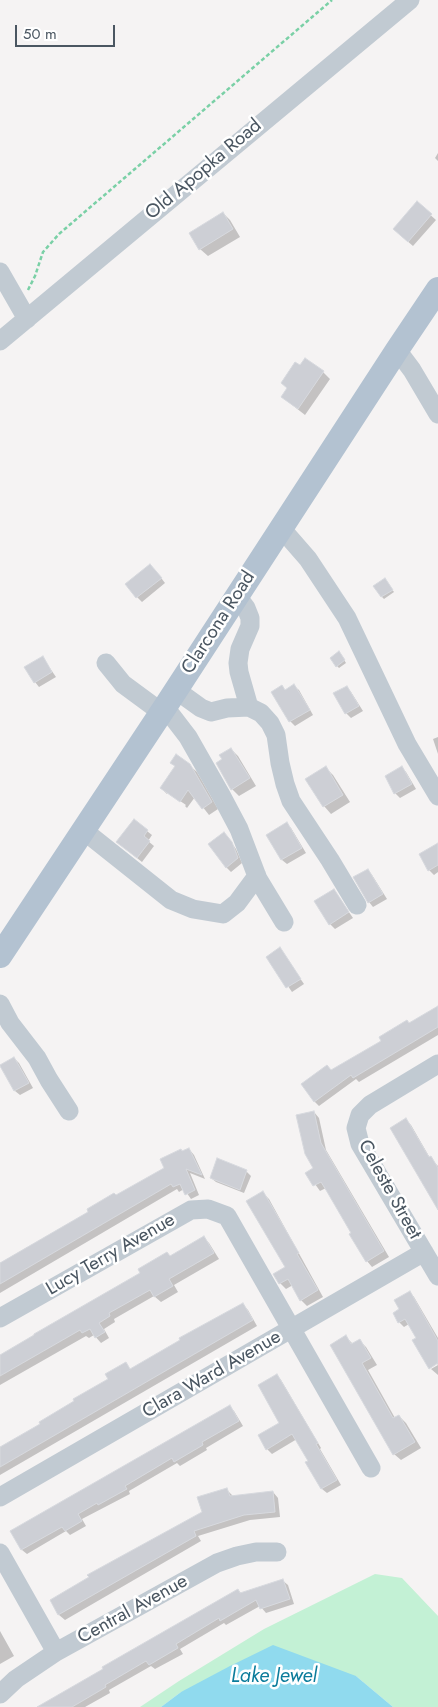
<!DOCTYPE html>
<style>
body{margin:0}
#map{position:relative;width:438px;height:1707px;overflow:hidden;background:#f5f3f3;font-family:Jost,sans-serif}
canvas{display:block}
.scale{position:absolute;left:15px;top:25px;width:100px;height:22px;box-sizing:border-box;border:2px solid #4a5661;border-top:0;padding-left:6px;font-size:15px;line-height:18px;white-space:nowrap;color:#4a5661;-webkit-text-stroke:4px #fff;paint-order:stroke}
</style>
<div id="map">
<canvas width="438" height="1707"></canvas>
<div class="scale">50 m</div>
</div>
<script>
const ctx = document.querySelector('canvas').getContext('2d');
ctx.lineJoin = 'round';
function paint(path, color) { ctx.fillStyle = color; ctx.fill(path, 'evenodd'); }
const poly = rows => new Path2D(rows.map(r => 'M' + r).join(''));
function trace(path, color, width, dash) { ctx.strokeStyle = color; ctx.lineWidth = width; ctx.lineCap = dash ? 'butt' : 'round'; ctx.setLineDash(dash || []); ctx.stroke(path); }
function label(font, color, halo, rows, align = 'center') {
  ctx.font = font + ' Jost,sans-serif'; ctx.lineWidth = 5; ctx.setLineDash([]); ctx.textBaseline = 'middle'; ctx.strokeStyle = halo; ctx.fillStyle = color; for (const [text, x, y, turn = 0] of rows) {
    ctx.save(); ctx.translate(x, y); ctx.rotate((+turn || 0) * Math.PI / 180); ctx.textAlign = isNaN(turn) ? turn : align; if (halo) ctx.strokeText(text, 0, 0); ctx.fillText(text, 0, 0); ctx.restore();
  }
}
const green = poly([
 [375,1574,402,1578,438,1616,438,1707,393,1707,356,1676,181,1692,161,1707,140,1707,179,1681,264,1629]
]);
const water = poly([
 [273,1645,356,1676,393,1707,161,1707,181,1692,230,1666]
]);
const shadow = poly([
 [438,153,438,161,435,158],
 [417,203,436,220,413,246,399,234],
 [223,213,230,220,240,237,208,256,200,249],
 [300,367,323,372,330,379,305,415,282,397],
 [155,570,165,583,142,602,137,597],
 [387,582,394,592,384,599,382,597],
 [341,655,346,663,339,668,337,666],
 [43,658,56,677,39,687,35,682],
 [294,686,299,690,313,715,295,726,290,721,286,691],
 [347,687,351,692,363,711,351,718,346,713],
 [438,737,438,754,433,739],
 [231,749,238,756,256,786,239,796,232,789],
 [172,763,189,765,197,772,218,809,209,815,195,797,187,808,185,806,186,805,167,792,167,794,161,788,176,767],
 [326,768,333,775,350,802,331,814,324,806],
 [402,768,406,772,416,789,400,798,395,793],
 [134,821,152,835,148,841,154,846,142,862,123,847],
 [286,823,291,828,306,853,287,864,282,860,267,835],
 [228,838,236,849,242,863,231,872,226,867],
 [438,844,438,872,434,875,429,870],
 [368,870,372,875,387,899,373,907,369,902],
 [334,890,353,918,335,929,330,924],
 [280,949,304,984,292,992,268,957],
 [438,1008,438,1035,359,1082,356,1079,319,1106,314,1101,332,1071],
 [14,1058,19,1063,33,1088,20,1095,15,1091,1,1066],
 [314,1112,319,1118,326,1150,389,1257,372,1267,367,1261,353,1233,326,1188,320,1191,307,1173,315,1169],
 [406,1120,411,1125,430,1158,438,1166,438,1208],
 [189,1149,194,1155,205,1179,190,1173,199,1195,191,1199,184,1189,179,1192,177,1189,0,1293,0,1263,165,1168,182,1153],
 [246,1171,251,1176,244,1193,216,1182,211,1178],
 [263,1193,269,1199,323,1297,307,1306,301,1300,293,1285,286,1289,280,1283,287,1267],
 [204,1238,209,1243,219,1259,174,1285,178,1292,161,1302,154,1296,114,1319,115,1322,104,1329,109,1338,101,1343,94,1335,89,1338,86,1336,0,1385,0,1356],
 [410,1292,414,1297,438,1338,438,1375,431,1369,438,1365,418,1338,409,1324,404,1327,399,1322,401,1310],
 [243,1305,248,1310,257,1326,0,1475,0,1449,42,1425,110,1379,125,1364,131,1370],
 [346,1337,353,1344,359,1340,366,1347,377,1365,368,1370,395,1418,399,1416,406,1423,421,1448,401,1460,394,1454],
 [277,1376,281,1380,321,1448,320,1449,341,1485,327,1493,322,1489,307,1463,309,1461,297,1439,272,1454,267,1449,281,1423],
 [229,1407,234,1411,243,1426,206,1448,207,1450,180,1466,177,1463,129,1491,130,1494,82,1519,86,1526,70,1535,66,1531,27,1554,22,1550,12,1532],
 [227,1490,233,1496,273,1492,278,1498,280,1517,250,1520,198,1536,201,1541,65,1620,59,1615,51,1601,203,1512],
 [282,1580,288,1585,294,1604,266,1613,260,1606,226,1625,224,1623,180,1649,183,1654,155,1669,151,1666,109,1690,110,1693,85,1707,39,1707,238,1590,242,1594],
 [0,1631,14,1656,0,1664]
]);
const building = poly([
 [417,201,432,214,408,242,393,229,417,201],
 [223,212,233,229,199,250,189,233,223,212],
 [305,358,324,371,298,409,281,397,287,388,281,383,295,362,300,365,305,358],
 [150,564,162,578,136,598,125,584,150,564],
 [385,578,393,590,381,597,373,586,385,578],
 [339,651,345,660,336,667,330,658,339,651],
 [43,656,52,672,34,683,24,667,43,656],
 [294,684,310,710,289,722,271,692,282,685,285,690,294,684],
 [347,686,359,706,345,714,333,693,347,686],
 [231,748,250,778,231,790,216,763,222,759,219,755,231,748],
 [176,754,190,764,212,802,202,809,188,790,180,802,160,788,175,766,170,763,176,754],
 [326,766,343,795,323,807,305,779,326,766],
 [402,766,412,784,394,794,385,776,402,766],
 [134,819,148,830,144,836,150,841,137,858,116,842,134,819],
 [287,822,302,848,281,860,266,835,287,822],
 [224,832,232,842,238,858,226,868,208,844,224,832],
 [438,843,438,865,428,871,419,854,438,843],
 [368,869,383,894,368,903,353,877,368,869],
 [334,889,349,912,329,925,314,901,334,889],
 [280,947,301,979,286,988,266,957,280,947],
 [438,1006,438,1027,353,1078,351,1075,314,1102,301,1084,327,1065,331,1070,381,1041,379,1037,407,1020,409,1023,438,1006],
 [14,1057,29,1083,14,1091,0,1066,0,1065,14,1057],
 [314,1111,321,1143,384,1251,366,1262,349,1234,351,1233,326,1190,321,1182,313,1186,305,1173,313,1168,305,1154,296,1115,314,1111],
 [406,1118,429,1157,431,1156,438,1168,438,1210,390,1128,406,1118],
 [189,1148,202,1175,186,1169,195,1190,185,1195,180,1184,173,1187,171,1184,0,1284,0,1263,88,1212,87,1209,114,1193,116,1195,164,1168,160,1159,181,1149,182,1151,189,1148],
 [217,1158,247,1170,240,1190,210,1178,217,1158],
 [263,1191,299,1253,297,1254,318,1290,300,1301,288,1279,279,1284,273,1274,285,1267,246,1201,263,1191],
 [204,1236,214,1253,169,1279,173,1286,154,1297,150,1290,109,1313,110,1316,99,1323,105,1332,95,1338,90,1329,82,1333,80,1330,0,1376,0,1355,34,1335,34,1334,140,1273,138,1269,167,1252,170,1256,204,1236],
 [410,1291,438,1341,438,1363,429,1369,412,1340,416,1338,405,1319,398,1323,393,1313,399,1309,394,1300,410,1291],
 [243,1303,253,1320,0,1467,0,1447,40,1424,39,1422,74,1401,73,1399,108,1379,105,1374,126,1362,130,1369,180,1340,179,1338,243,1303],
 [346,1335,351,1344,360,1339,371,1358,362,1363,393,1418,399,1415,415,1442,393,1455,330,1345,346,1335],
 [277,1374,318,1443,316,1444,337,1480,321,1489,305,1462,308,1461,292,1434,266,1450,258,1435,279,1423,258,1385,277,1374],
 [230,1405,239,1421,202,1442,203,1445,174,1462,172,1458,125,1486,127,1489,98,1505,97,1503,78,1514,82,1521,65,1531,62,1527,21,1550,10,1531,230,1405],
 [227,1488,230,1496,273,1491,275,1512,244,1515,194,1531,196,1536,58,1615,50,1600,89,1577,87,1575,202,1512,197,1497,227,1488],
 [283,1579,290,1599,260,1609,256,1600,220,1621,219,1618,176,1644,178,1648,149,1665,146,1661,105,1685,106,1687,72,1707,37,1707,103,1669,102,1667,238,1589,240,1593,283,1579]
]);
const path = poly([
 [28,290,35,276,43,252,59,234,332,0]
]);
const minor = poly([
 [0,272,27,319],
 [0,341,410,0],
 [397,350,412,370,438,414],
 [281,528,308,559,347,618,407,744,438,796],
 [237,596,246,608,250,618,250,626,240,649,238,663,239,672,249,707],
 [106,663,123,684,161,712],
 [176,690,201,708,211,712,227,708,249,707,261,713,270,723,276,735,280,763,285,784,291,801,330,860,357,905],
 [165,707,188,737,221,795,239,829,258,879,284,922],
 [83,830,171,900,193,909,223,914,237,903,257,876],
 [0,1004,10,1023,37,1058,49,1080,69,1111],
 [438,1064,370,1105,360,1115,356,1128,360,1144,438,1276],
 [0,1318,191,1210,208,1209,227,1216,371,1468],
 [0,1497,424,1252],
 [0,1553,56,1652],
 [0,1694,16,1679,56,1652,217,1563,237,1556,256,1552,277,1552]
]);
const major = poly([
 [0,956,165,707,397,350,438,289]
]);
const streetNames = [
 ["Old Apopka Road",204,170,-40],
 ["Clarcona Road",219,623,-57],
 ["Celeste Street",389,1190,61],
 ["Lucy Terry Avenue",111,1255,-30],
 ["Clara Ward Avenue",212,1375,-30],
 ["Central Avenue",133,1610,-29]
];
const waterNames = [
 ["Lake Jewel",274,1677]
];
paint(green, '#c3f1d5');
paint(water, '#90daee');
paint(shadow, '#0003');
paint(building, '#cdcfd5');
trace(building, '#d7d9de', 1);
trace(path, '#7ad0a6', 2.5, [4, 2.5]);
trace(minor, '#c1cad2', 19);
trace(major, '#b3c2d1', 24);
label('19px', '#4a5661', '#fff', streetNames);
label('italic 20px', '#0c7c9b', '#fff', waterNames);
</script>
